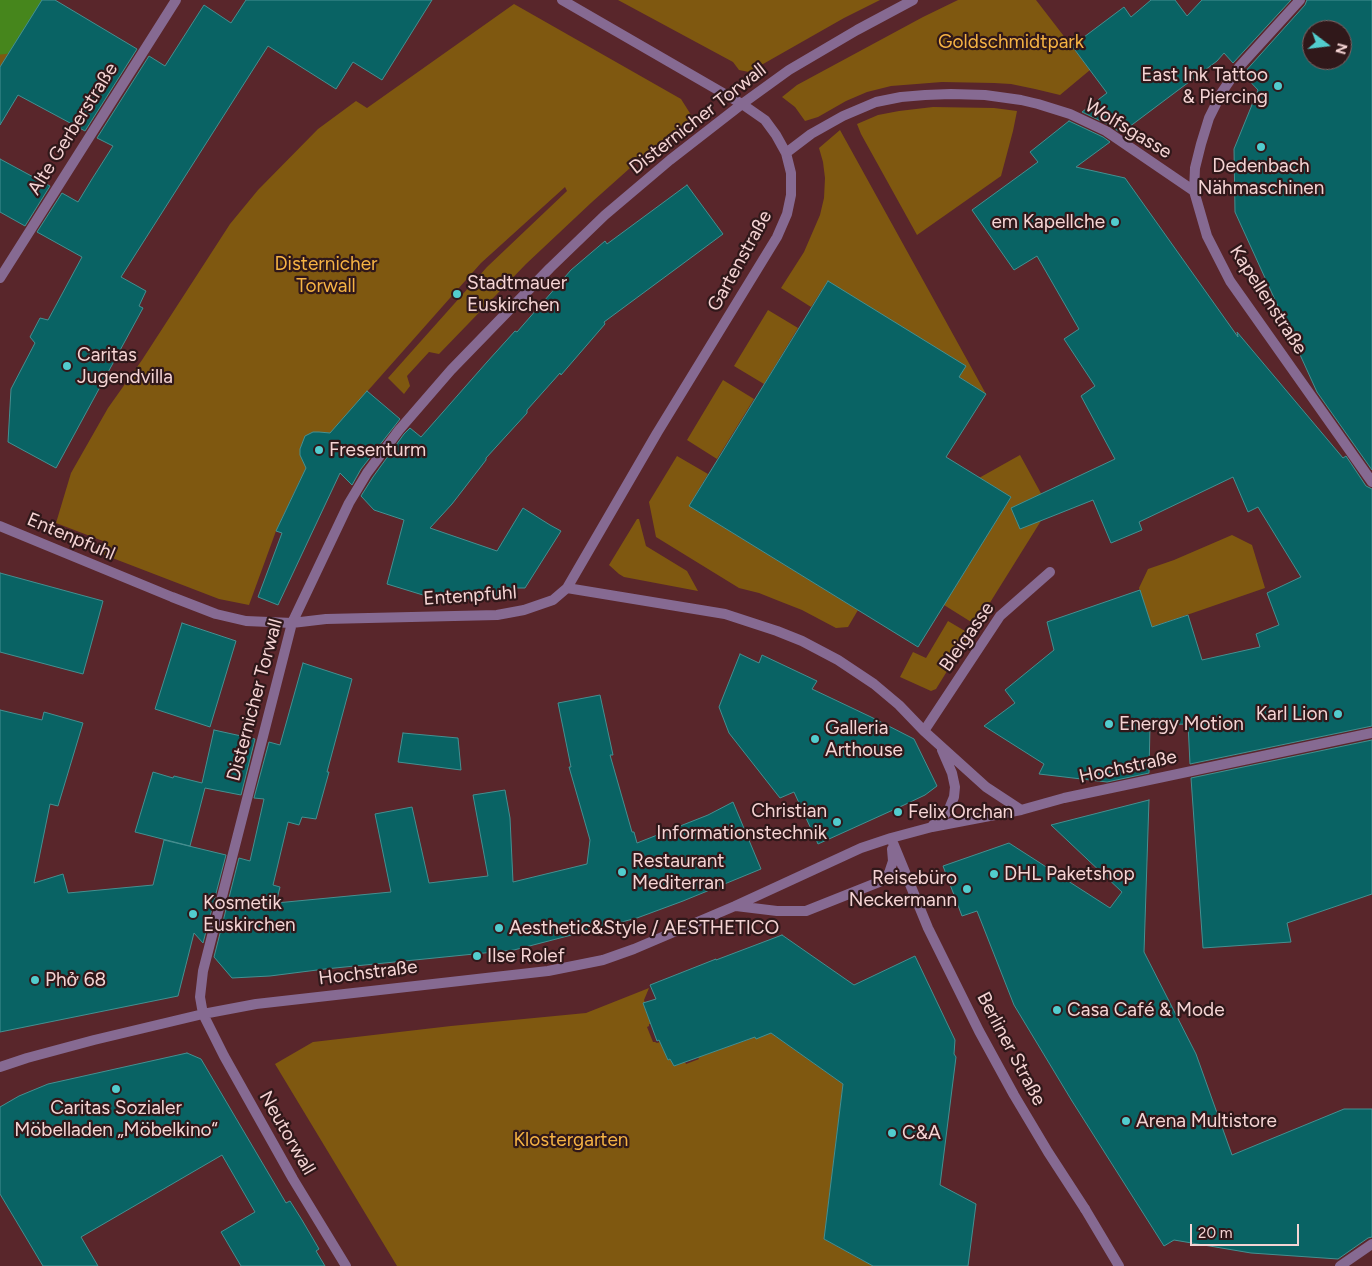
<!DOCTYPE html>
<meta charset="utf-8">
<style>
body{margin:0}
#map{position:relative;width:1372px;height:1266px;overflow:hidden;background:#59262b;font-family:Figtree,sans-serif}
canvas{display:block}
.north{position:absolute;left:1302px;top:20px;width:50px;height:50px;box-sizing:border-box;background:#30181a;border:1px solid #7f6364;border-radius:50%;rotate:105deg;font-size:14px;font-weight:700;line-height:20px;text-align:center;color:#f5d4d4}
.north::after{content:'';display:block;margin:auto;width:18px;height:22px;background:#52cdce;clip-path:polygon(50% 0,100% 100%,50% 72%,0 100%)}
.scale{position:absolute;left:1190px;top:1224px;width:109px;height:22px;box-sizing:border-box;border:2px solid #f5d4d4;border-top:0;padding-left:6px;font-size:15px;line-height:18px;white-space:nowrap;color:#f5d4d4;-webkit-text-stroke:4px #30181a;paint-order:stroke}
</style>
<div id="map">
<canvas width="1372" height="1266"></canvas>
<div class="north">N</div>
<div class="scale">20 m</div>
</div>
<script>
const ctx = document.querySelector('canvas').getContext('2d');
ctx.lineJoin = 'round';
function paint(path, color) { ctx.fillStyle = color; ctx.fill(path, 'evenodd'); }
const poly = rows => new Path2D(rows.map(r => 'M' + r).join(''));
function trace(path, color, width, dash) { ctx.strokeStyle = color; ctx.lineWidth = width; ctx.lineCap = dash ? 'butt' : 'round'; ctx.setLineDash(dash || []); ctx.stroke(path); }
function label(font, color, halo, rows, align = 'center') {
  ctx.font = font + ' Figtree,sans-serif'; ctx.lineWidth = 4.5; ctx.setLineDash([]); ctx.textBaseline = 'middle'; ctx.strokeStyle = halo; ctx.fillStyle = color; for (const [text, x, y, turn = 0] of rows) {
    ctx.save(); ctx.translate(x, y); ctx.rotate((+turn || 0) * Math.PI / 180); ctx.textAlign = isNaN(turn) ? turn : align; if (halo) ctx.strokeText(text, 0, 0); ctx.fillText(text, 0, 0); ctx.restore();
  }
}
const green = poly([
 [0,0,42,0,0,67],
 [618,0,880,0,844,18,749,72,739,70,733,62],
 [958,0,1036,0,1090,70,1060,95,1035,89,1011,84,994,83,942,82,891,86,867,92,846,101,818,117,805,121,795,107,782,97,797,85,923,17],
 [514,4,681,99,693,118,639,160,592,202,526,264,439,354,429,352,407,376,410,386,404,394,388,378,487,267,567,191,565,187,481,263,334,429,330,435,319,432,313,432,306,437,300,449,308,466,300,480,276,531,249,605,219,599,102,554,103,541,56,523,71,473,108,408,142,360,230,224,258,190,318,129,356,101,367,108],
 [933,107,994,108,1017,111,1013,131,1001,176,917,235,861,134,857,124,878,115,899,111],
 [840,130,986,394,959,377,828,281,811,307,781,288,804,252,820,215,824,198,825,178,823,162,819,148],
 [768,310,798,328,764,384,734,366],
 [723,380,754,399,717,459,687,440],
 [1020,455,1049,508,976,625,944,605,1011,497,979,478],
 [677,456,708,474,689,506,858,610,848,627,836,628,802,610,779,601,759,593,739,588,656,537,649,502],
 [637,519,639,519,646,546,687,571,698,591,624,577,619,574,609,565],
 [1232,535,1252,545,1265,588,1152,627,1139,588,1148,569,1174,560],
 [948,621,970,634,936,689,931,691,900,677,913,652,926,658],
 [649,988,644,1000,645,1003,643,1003,651,1024,649,1024,649,1026,647,1027,653,1042,655,1042,657,1043,660,1042,668,1060,670,1059,674,1066,685,1062,686,1064,699,1059,698,1057,750,1039,749,1036,771,1033,843,1084,824,1239,869,1264,880,1266,397,1266,275,1064,313,1042,451,1026,586,1013]
]);
const river = poly([
 [0,22,14,0]
]);
const building = poly([
 [42,0,55,0,137,49,85,131,18,95,0,125,0,67,42,0],
 [246,0,432,0,382,80,353,62,336,89,268,46,121,277,146,291,139,306,143,308,56,468,8,442,11,389,35,343,30,337,40,318,48,320,82,257,37,232,62,193,78,202,92,179,113,146,97,138,149,56,165,66,204,5,231,23,246,0],
 [1151,0,1175,0,1187,16,1202,0,1291,0,1233,63,1224,53,1217,61,1121,133,1109,125,1082,112,1107,93,1072,46,1124,7,1131,17,1151,0],
 [1307,0,1372,0,1372,470,1317,392,1235,212,1234,149,1258,90,1243,74,1305,5,1307,0],
 [1312,30,1342,30,1342,60,1312,60,1312,30],
 [1069,121,1103,137,1110,142,1076,167,1125,178,1238,337,1237,332,1343,458,1346,456,1366,486,1372,489,1372,726,1190,764,1188,724,1150,725,1149,773,1107,782,1039,774,1044,764,984,726,1015,703,1005,690,1054,650,1047,622,1140,590,1152,627,1188,615,1202,660,1260,647,1256,634,1279,625,1267,593,1301,577,1258,507,1248,512,1233,477,1139,522,1142,530,1111,543,1093,500,1020,529,1011,508,1115,459,1081,396,1095,386,1064,339,1079,329,1037,256,1014,270,972,210,1038,162,1030,152,1069,121],
 [0,159,50,186,25,226,0,212,0,159],
 [687,185,723,234,604,322,605,324,561,375,560,373,527,410,527,413,486,458,486,460,452,504,430,528,497,551,523,508,550,525,561,531,525,588,499,588,499,598,436,599,387,584,404,520,374,510,361,496,373,477,404,434,410,428,421,437,487,362,515,331,517,332,571,270,605,241,607,244,687,185],
 [828,281,966,366,959,377,986,394,946,457,1011,497,918,647,689,506,828,281],
 [367,391,400,419,361,469,352,485,340,473,278,605,258,597,282,533,276,531,306,468,300,455,300,449,305,436,313,432,319,432,330,433,367,391],
 [0,573,103,601,83,674,0,652,0,573],
 [182,623,236,641,210,727,155,709,182,623],
 [740,654,759,663,762,655,817,681,812,689,871,717,914,739,937,786,925,795,904,805,818,844,794,792,780,798,729,733,719,707,740,654],
 [303,663,352,679,327,772,329,772,316,819,302,817,299,825,288,822,273,885,280,887,276,903,391,892,375,814,412,807,429,883,488,876,473,795,505,790,510,818,513,882,587,864,590,840,569,767,571,767,558,703,600,695,613,755,610,755,632,832,634,832,637,843,708,815,733,802,761,869,683,901,637,918,514,950,325,969,270,976,232,978,214,957,239,858,250,861,264,799,254,798,269,742,280,745,303,663],
 [0,710,42,720,44,712,83,723,58,806,50,804,34,883,63,874,68,893,153,885,164,840,226,855,203,943,194,933,178,996,0,1032,0,710],
 [214,730,255,739,241,795,205,788,190,846,135,832,153,772,173,778,174,776,202,783,214,730],
 [403,733,458,738,461,770,398,762,403,733],
 [1372,740,1372,894,1287,923,1291,942,1203,948,1191,778,1372,740],
 [1149,800,1144,952,1196,1054,1232,1155,1344,1109,1372,1109,1372,1237,1368,1238,1338,1259,1251,1253,1174,1240,1164,1246,1072,1101,1014,1005,977,911,962,916,943,866,1009,843,1110,908,1122,892,1051,825,1149,800],
 [782,935,854,985,915,956,955,1040,954,1054,956,1057,940,1185,976,1204,968,1266,873,1266,824,1239,843,1084,771,1033,756,1039,755,1037,674,1066,670,1059,668,1060,659,1040,657,1041,643,1003,656,999,650,985,716,959,716,960,782,935],
 [187,1053,201,1059,286,1203,290,1201,302,1220,319,1249,316,1251,325,1266,241,1266,221,1232,255,1212,222,1155,81,1237,98,1266,43,1266,0,1194,0,1107,19,1096,48,1084,187,1053]
]);
const pedestrian = poly([
 [1085,1209,1119,1266],
 [1340,1266,1372,1244]
]);
const minor = poly([
 [1300,0,1239,67,1222,92,1209,118,1201,144,1195,168,1194,191,1207,236,1230,281,1372,482],
 [786,153,811,134,843,116,876,102,901,97,925,95,951,94,985,95,1021,100,1038,104,1070,114,1106,131,1194,191],
 [0,278,176,0],
 [0,526,172,597,216,614,246,621,292,623,326,619,497,615,524,610,553,600,567,588,657,433,777,237,787,214,791,195,791,173,786,153,776,135,765,120,742,104,562,0],
 [567,588,725,614,777,631,802,641,838,660,874,684,899,705,924,731,986,787,1021,810],
 [924,731,1000,616,1050,572],
 [933,825,943,817,949,809,954,797,955,787,952,773,942,750],
 [891,838,928,928,979,1031,1014,1095,1048,1152,1085,1209],
 [736,906,777,911,806,911,884,880,889,873,893,861,892,849],
 [0,1067,27,1058,94,1040,203,1014,256,1004,548,971,603,960,634,949,735,906,861,848,891,838,932,827,1021,810,1064,798,1372,733],
 [346,1266,293,1179,224,1056,203,1014,200,997,203,971,292,623,349,503,367,473,399,430,451,370,550,268,605,215,670,160,742,104,789,70,857,30,913,0]
]);
const markers = [
 [1278,86,5,"#52cdce"],
 [1261,147,5,"#52cdce"],
 [1115,222,5,"#52cdce"],
 [457,294,5,"#52cdce"],
 [67,366,5,"#52cdce"],
 [319,450,5,"#52cdce"],
 [1338,714,5,"#52cdce"],
 [1109,724,5,"#52cdce"],
 [815,739,5,"#52cdce"],
 [898,812,5,"#52cdce"],
 [837,822,5,"#52cdce"],
 [622,872,5,"#52cdce"],
 [994,874,5,"#52cdce"],
 [967,889,5,"#52cdce"],
 [193,914,5,"#52cdce"],
 [499,928,5,"#52cdce"],
 [477,956,5,"#52cdce"],
 [35,980,5,"#52cdce"],
 [1057,1010,5,"#52cdce"],
 [116,1089,5,"#52cdce"],
 [1126,1121,5,"#52cdce"],
 [892,1133,5,"#52cdce"]
];
const parkNames = [
 ["Goldschmidtpark",1011,42],
 ["Disternicher",326,264],
 ["Torwall",326,286],
 ["Klostergarten",571,1140]
];
const poiNames = [
 ["East Ink Tattoo",1268,75,"right"],
 ["& Piercing",1268,97,"right"],
 ["Dedenbach",1261,166,"center"],
 ["Nähmaschinen",1261,188,"center"],
 ["em Kapellche",1105,222,"right"],
 ["Stadtmauer",467,283],
 ["Euskirchen",467,305],
 ["Caritas",77,355],
 ["Jugendvilla",77,377],
 ["Fresenturm",329,450],
 ["Karl Lion",1328,714,"right"],
 ["Energy Motion",1119,724],
 ["Galleria",825,728],
 ["Arthouse",825,750],
 ["Christian",827,811,"right"],
 ["Informationstechnik",827,833,"right"],
 ["Felix Orchan",908,812],
 ["Restaurant",632,861],
 ["Mediterran",632,883],
 ["DHL Paketshop",1004,874],
 ["Reisebüro",957,878,"right"],
 ["Neckermann",957,900,"right"],
 ["Kosmetik",203,903],
 ["Euskirchen",203,925],
 ["Aesthetic&Style / AESTHETICO",509,928],
 ["Ilse Rolef",487,956],
 ["Phở 68",45,980],
 ["Casa Café & Mode",1067,1010],
 ["Caritas Sozialer",116,1108,"center"],
 ["Möbelladen „Möbelkino“",116,1130,"center"],
 ["Arena Multistore",1136,1121],
 ["C&A",902,1133]
];
const streetNames = [
 ["Disternicher Torwall",698,119,-38],
 ["Alte Gerberstraße",73,129,-58],
 ["Wolfsgasse",1128,129,31],
 ["Gartenstraße",740,261,-61],
 ["Kapellenstraße",1268,300,57],
 ["Entenpfuhl",71,537,23],
 ["Entenpfuhl",470,596,-4],
 ["Bleigasse",967,637,-55],
 ["Disternicher Torwall",255,700,-75],
 ["Hochstraße",1128,767,-12],
 ["Hochstraße",368,973,-7],
 ["Berliner Straße",1011,1049,62],
 ["Neutorwall",287,1133,60]
];
paint(green, '#7f5810');
trace(river, '#46861c', 65);
paint(building, '#096364');
trace(building, '#449091', 1);
trace(pedestrian, '#866a92', 10);
trace(minor, '#866a92', 10);
for (const [x, y, r, color] of markers) { const dot = new Path2D(); dot.arc(x, y, r, 0, 2 * Math.PI); ctx.fillStyle = color; ctx.fill(dot); trace(dot, '#30181a', 2); }
label('19px', '#f6b344', '#30181a', parkNames);
label('19px', '#f5d4d4', '#30181a', poiNames, 'left');
label('19px', '#f5d4d4', '#30181a', streetNames);
</script>
